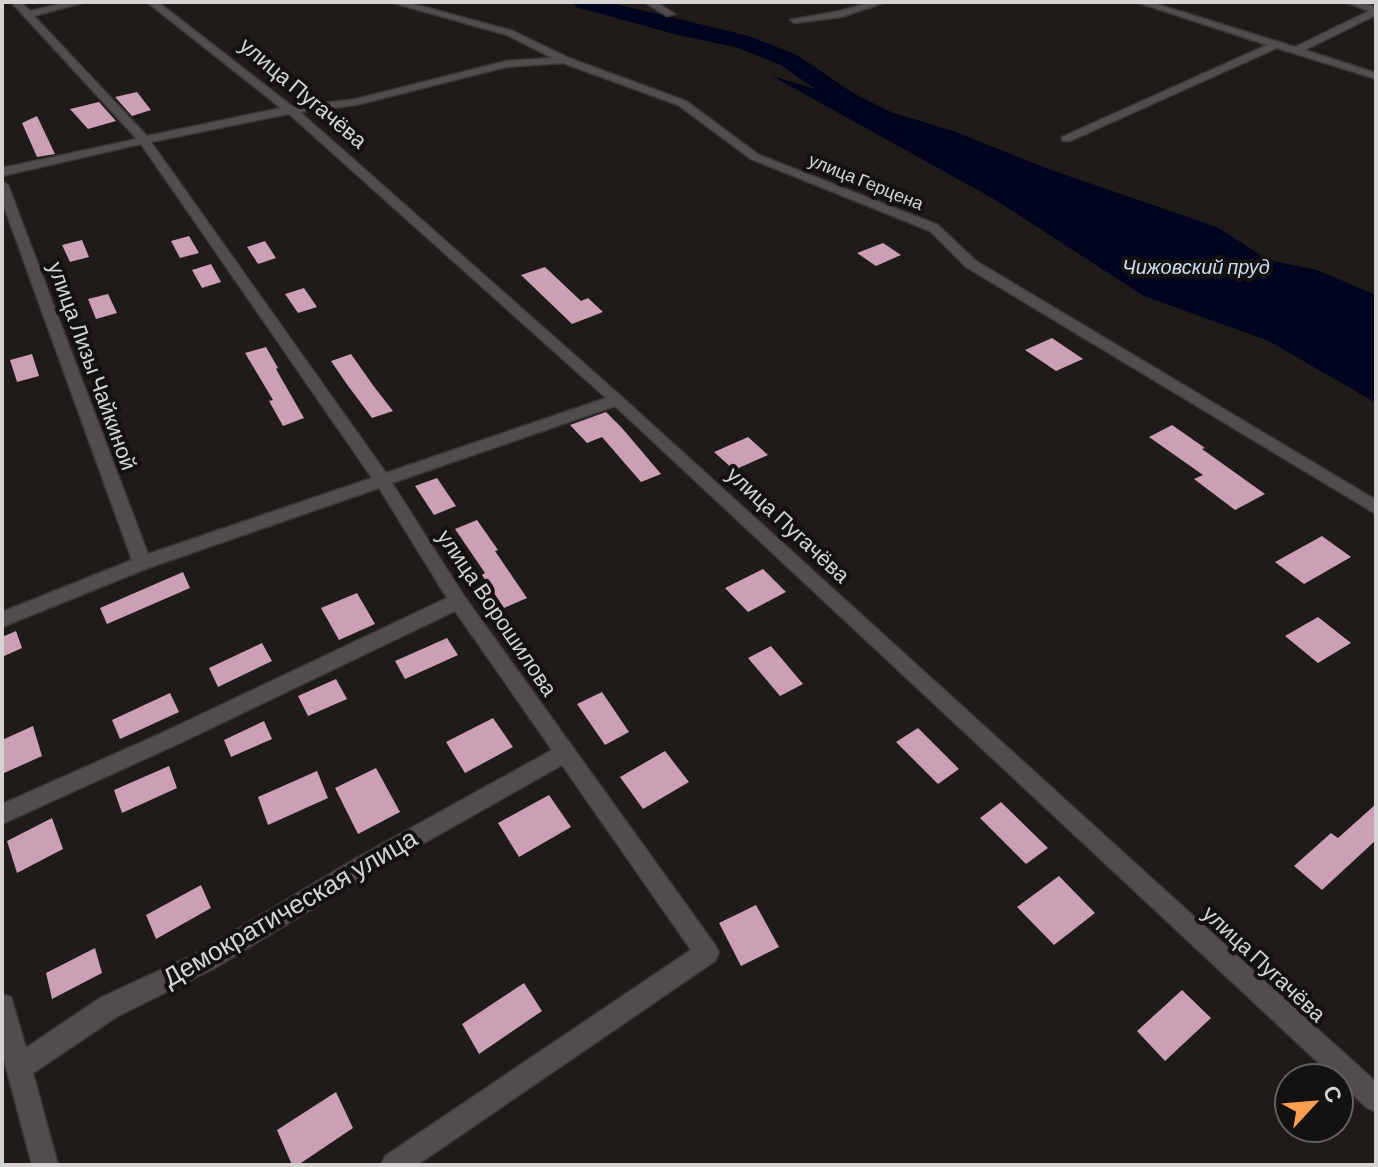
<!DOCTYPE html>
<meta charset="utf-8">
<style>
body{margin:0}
#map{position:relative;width:1378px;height:1167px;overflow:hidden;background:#1e1b19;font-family:Barlow,sans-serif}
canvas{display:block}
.frame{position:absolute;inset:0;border:4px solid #d6d4d3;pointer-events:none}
.north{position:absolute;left:1274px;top:1063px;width:80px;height:80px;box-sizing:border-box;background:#141211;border:2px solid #62605f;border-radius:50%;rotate:64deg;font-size:22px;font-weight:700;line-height:32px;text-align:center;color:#d6d4d3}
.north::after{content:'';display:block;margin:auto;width:28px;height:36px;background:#fc9e52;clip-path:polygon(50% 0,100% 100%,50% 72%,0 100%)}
</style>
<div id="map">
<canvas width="1378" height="1167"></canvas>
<div class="frame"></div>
<div class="north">С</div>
</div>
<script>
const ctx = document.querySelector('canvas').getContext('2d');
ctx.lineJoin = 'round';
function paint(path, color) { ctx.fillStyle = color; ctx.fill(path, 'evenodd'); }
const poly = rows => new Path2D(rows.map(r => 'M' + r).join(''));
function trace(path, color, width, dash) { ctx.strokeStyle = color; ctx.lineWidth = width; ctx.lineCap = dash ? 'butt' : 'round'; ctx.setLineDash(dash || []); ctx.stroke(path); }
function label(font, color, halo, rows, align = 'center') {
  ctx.font = font + ' Barlow,sans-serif'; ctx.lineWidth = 8; ctx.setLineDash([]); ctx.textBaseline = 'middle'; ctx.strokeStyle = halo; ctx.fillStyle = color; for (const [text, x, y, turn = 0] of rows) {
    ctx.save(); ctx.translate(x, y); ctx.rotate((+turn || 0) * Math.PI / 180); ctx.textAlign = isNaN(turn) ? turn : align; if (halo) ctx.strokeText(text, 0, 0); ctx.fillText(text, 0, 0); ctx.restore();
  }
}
const water = poly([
 [772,76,953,131,1051,170,1217,227,1268,260,1317,270,1376,295,1376,403,1269,341,1144,296,994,199]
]);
const river = poly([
 [573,2,608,2,749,36,797,55,853,93,905,119,909,124,905,129,896,132,887,129,835,103,781,65,735,47,678,35,576,7,573,2]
]);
const building = poly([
 [137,92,151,110,132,116,115,97],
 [99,102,116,121,88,129,70,109],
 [37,116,55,154,37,157,22,123],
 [189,236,199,253,180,258,171,241],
 [82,240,89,257,70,262,62,245],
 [265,241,276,258,258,264,247,247],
 [883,243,901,255,876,266,857,253],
 [211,264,221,282,202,288,192,270],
 [545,267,581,301,588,298,603,312,572,324,521,275],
 [304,288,317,307,298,313,285,294],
 [108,294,117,313,96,319,88,299],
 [1052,338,1083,359,1056,371,1025,350],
 [266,347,278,368,276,369,304,418,283,426,269,401,273,400,245,353],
 [32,354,39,376,17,382,10,360],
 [351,354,375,388,393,411,372,418,346,383,331,361],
 [606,412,622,428,661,474,641,482,602,437,587,443,570,425],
 [1172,425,1205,448,1202,449,1265,494,1235,510,1194,479,1203,475,1149,437],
 [748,437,768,455,734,470,714,452],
 [437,478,456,506,434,515,415,486],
 [477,520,498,550,495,551,527,598,504,608,482,575,485,573,455,529],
 [1322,536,1351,557,1304,584,1275,562],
 [763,569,786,592,748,612,725,588],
 [183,572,190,588,107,624,100,608],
 [357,593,375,624,339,640,321,608],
 [1318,617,1351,643,1318,663,1285,636],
 [16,631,22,648,2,657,2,637],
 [447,638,458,655,405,679,395,661],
 [262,643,272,661,218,687,209,668],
 [771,646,803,684,780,696,748,658],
 [336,679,347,699,308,716,298,696],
 [602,692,629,732,605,745,577,704],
 [170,693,179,712,120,739,112,720],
 [493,718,513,747,465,773,446,742],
 [264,721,272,739,231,757,224,740],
 [33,726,42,756,2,774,2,740],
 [918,728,959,769,938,784,896,742],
 [665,751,689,782,643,809,620,777],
 [169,766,177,788,122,813,114,790],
 [376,768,400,812,358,834,335,788],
 [317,771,328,798,268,825,258,797],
 [549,795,571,827,519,857,498,823],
 [1001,802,1048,848,1026,864,980,818],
 [1376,804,1376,840,1322,890,1294,866,1331,833,1338,838],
 [52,818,63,849,17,873,7,841],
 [1059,876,1095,913,1054,945,1017,907],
 [201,885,211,908,156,939,146,915],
 [756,905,779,947,741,966,719,923],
 [95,948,102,973,52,999,46,973],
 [524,983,542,1011,479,1054,462,1024],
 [1182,990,1211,1018,1165,1061,1137,1031],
 [336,1092,353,1128,298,1165,292,1165,277,1130]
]);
const minor = poly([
 [11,2,21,2,30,11,69,2,85,2,34,16,147,136,281,108,147,2,158,2,293,107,356,99,506,61,552,58,507,35,390,2,406,2,513,31,569,58,686,101,759,155,938,225,976,261,1376,500,1376,514,966,267,930,231,751,159,678,105,563,63,506,67,356,105,300,112,622,397,1376,1082,1376,1112,1367,1108,615,406,392,483,464,596,715,945,719,953,715,961,417,1165,381,1165,385,1156,691,950,562,765,371,873,215,968,118,1016,33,1073,58,1165,32,1165,2,1052,2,994,11,997,26,1048,100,998,199,952,355,859,552,750,455,611,178,744,2,824,2,804,164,732,447,598,379,488,148,568,2,627,2,612,132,560,2,201,2,181,8,185,148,554,372,478,141,144,2,176,2,168,137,139,11,2],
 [288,114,289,114,606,398,386,473,151,142,288,114],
 [644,2,656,2,675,14,667,16,644,2],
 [871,2,886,2,841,17,795,23,790,20,840,11,871,2],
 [1136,2,1150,2,1295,47,1369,11,1345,2,1360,2,1376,7,1376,15,1305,50,1376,73,1376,79,1277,48,1070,141,1062,141,1062,137,1267,45,1136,2]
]);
const farStreetnames = [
 ["улица Герцена",866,182,22]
];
const farWaternames = [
 ["Чижовский пруд",1196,267]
];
const streetNames = [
 ["улица Пугачёва",303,93,40],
 ["улица Лизы Чайкиной",92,366,70],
 ["улица Пугачёва",788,525,43],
 ["улица Ворошилова",497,613,56],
 ["улица Пугачёва",1264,964,43]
];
const nearStreetnames = [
 ["Демократическая улица",290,908,-30]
];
paint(water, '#00041e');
paint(river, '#00041e');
paint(building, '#cd9fb4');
trace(minor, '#393736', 3);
paint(minor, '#514d4c');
label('18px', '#d6d4d3', '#141211', farStreetnames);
label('italic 20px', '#cddbf3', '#141211', farWaternames);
label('22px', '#d6d4d3', '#141211', streetNames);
label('26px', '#d6d4d3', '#141211', nearStreetnames);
</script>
